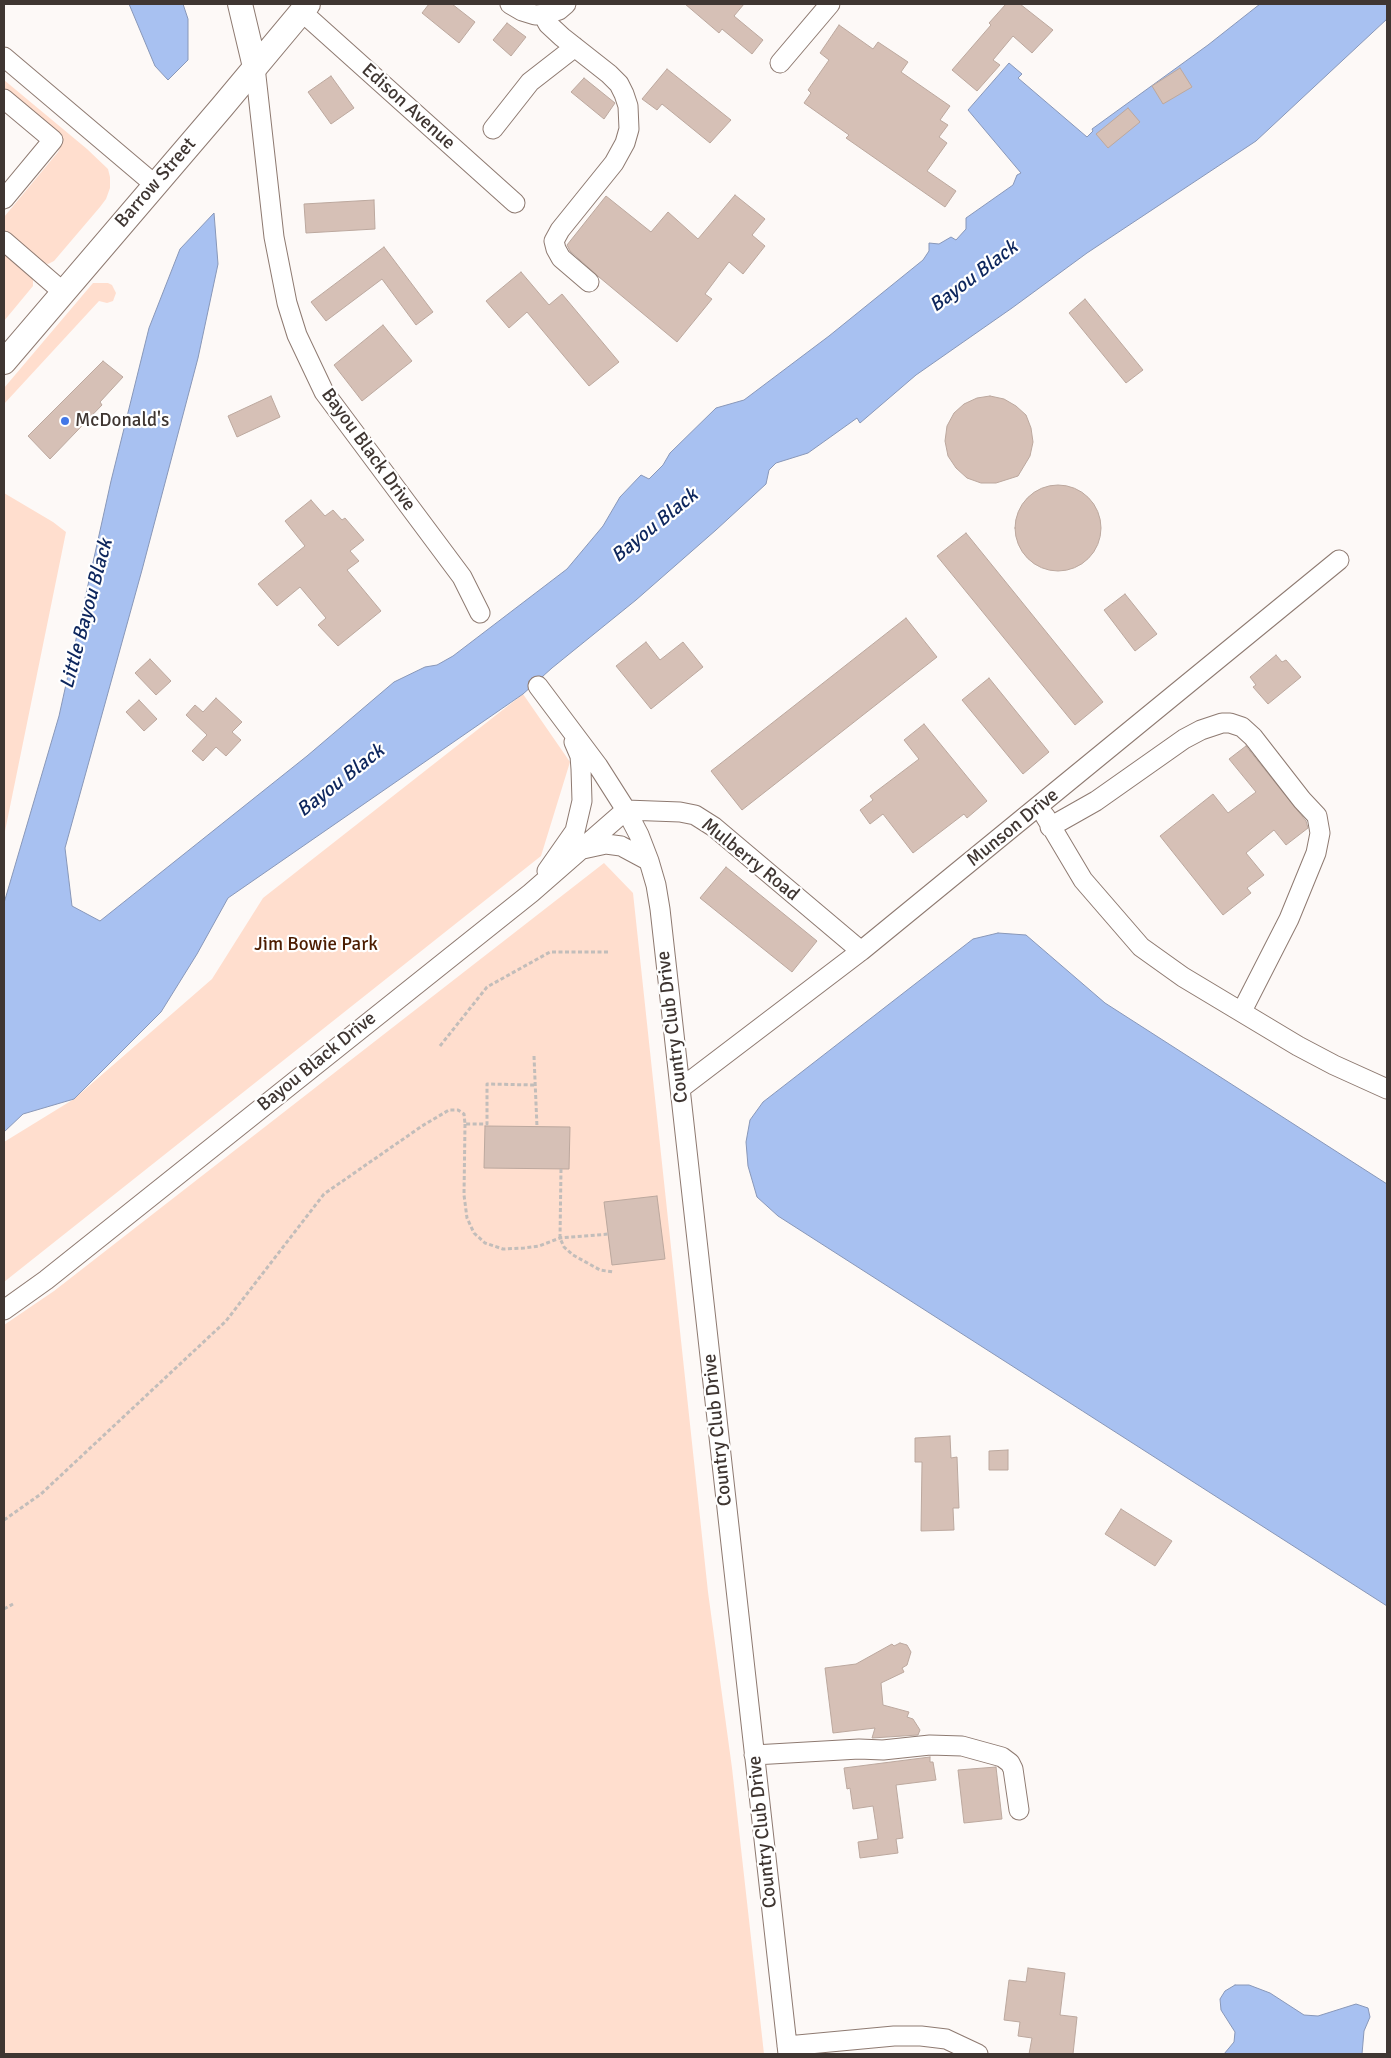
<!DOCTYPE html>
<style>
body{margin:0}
#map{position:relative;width:1391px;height:2058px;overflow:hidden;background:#fdf9f7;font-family:Signika,sans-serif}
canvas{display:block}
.frame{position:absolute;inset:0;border:5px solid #3f3632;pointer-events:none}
</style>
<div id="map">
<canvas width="1391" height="2058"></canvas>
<div class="frame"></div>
</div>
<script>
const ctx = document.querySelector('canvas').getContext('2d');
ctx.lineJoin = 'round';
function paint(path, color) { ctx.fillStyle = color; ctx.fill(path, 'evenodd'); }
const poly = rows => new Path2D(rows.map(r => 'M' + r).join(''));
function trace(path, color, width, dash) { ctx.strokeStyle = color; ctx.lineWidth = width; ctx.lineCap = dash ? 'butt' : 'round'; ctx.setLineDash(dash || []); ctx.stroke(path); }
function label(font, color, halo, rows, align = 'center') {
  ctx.font = font + ' Signika,sans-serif'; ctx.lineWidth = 4.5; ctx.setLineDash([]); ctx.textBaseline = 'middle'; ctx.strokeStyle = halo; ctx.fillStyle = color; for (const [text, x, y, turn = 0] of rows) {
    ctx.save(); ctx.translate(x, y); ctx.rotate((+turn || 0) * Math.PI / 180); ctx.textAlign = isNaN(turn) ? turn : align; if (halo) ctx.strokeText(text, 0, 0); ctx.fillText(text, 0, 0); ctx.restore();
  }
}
const green = poly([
 [4,80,87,149,108,169,110,177,110,188,106,199,100,207,54,261,48,264,39,261,4,231,4,217,58,152,60,147,45,123,4,89],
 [4,252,29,274,33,280,33,286,4,321],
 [93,283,108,283,112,285,116,293,113,301,107,303,99,301,4,404,4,388],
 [4,493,53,522,66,532,4,836],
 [523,694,570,762,541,856,4,1282,4,1142,74,1099,212,979,263,898],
 [604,863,633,893,708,1592,732,1768,764,2054,4,2054,4,1325,54,1291]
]);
const water = poly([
 [129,4,183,4,188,19,188,60,168,80,155,66,129,4],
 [1260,4,1387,4,1387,19,1256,141,1087,253,1012,308,916,375,860,423,857,418,808,453,776,463,769,470,766,484,716,530,636,600,552,668,523,694,228,898,197,954,161,1012,74,1099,23,1114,4,1132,4,903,59,716,111,481,149,328,180,249,214,213,218,264,198,358,142,570,65,848,72,906,100,921,307,756,394,682,425,667,437,665,453,656,567,569,603,526,620,497,641,475,649,479,663,465,670,453,716,408,744,400,829,336,923,260,929,251,929,243,939,244,951,237,956,240,966,229,966,218,1013,185,1017,175,1021,173,968,110,1009,63,1022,74,1018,78,1087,137,1093,131,1092,129,1208,45,1260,4],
 [998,933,1026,935,1105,1003,1387,1184,1387,1606,778,1216,757,1197,748,1166,746,1142,750,1120,763,1102,973,939,998,933],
 [1235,1985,1249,1985,1270,1993,1304,2015,1318,2016,1356,2004,1368,2008,1370,2017,1364,2031,1362,2054,1224,2054,1234,2042,1235,2032,1221,2010,1220,1999,1225,1991,1235,1985]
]);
const building = poly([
 [429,4,452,4,475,22,459,43,422,13,429,4],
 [685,4,744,4,734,16,763,40,752,54,722,29,719,33,685,4],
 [1006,4,1020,4,1053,30,1032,53,1013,36,993,60,1000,65,977,91,952,70,991,25,989,23,1006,4],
 [507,23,526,37,511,56,493,40,507,23],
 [839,25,873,49,878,42,908,62,901,72,950,106,940,120,948,125,939,137,947,143,927,171,956,191,945,207,846,138,849,135,804,103,811,93,808,90,829,60,820,53,839,25],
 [1180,68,1192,87,1163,104,1152,86,1180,68],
 [667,69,731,120,710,143,662,104,657,110,642,99,667,69],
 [331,76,354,108,331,124,308,92,331,76],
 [584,78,615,103,604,119,571,92,584,78],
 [1128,108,1140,122,1108,148,1096,134,1128,108],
 [735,195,765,219,752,235,765,246,743,274,729,262,705,294,712,299,677,342,599,277,570,251,567,245,606,196,651,232,668,212,698,239,735,195],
 [374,200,375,229,306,233,304,204,374,200],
 [384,247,433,312,416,325,382,279,326,321,311,302,384,247],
 [521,272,549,305,562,294,619,362,589,386,527,312,509,328,486,301,521,272],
 [1085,299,1143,370,1126,383,1069,313,1085,299],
 [383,325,412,361,362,401,334,365,383,325],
 [103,361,123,377,100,402,102,405,50,459,28,436,103,361],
 [271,396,280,417,237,437,228,416,271,396],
 [990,396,1004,399,1016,406,1026,415,1031,428,1033,442,1030,456,1018,476,996,483,981,483,967,478,956,468,948,456,945,441,947,426,954,413,964,404,977,398,990,396],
 '1015 528a43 43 0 1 1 86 0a43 43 0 1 1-86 0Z',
 [311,500,325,516,333,510,342,520,345,518,364,540,350,551,359,561,347,570,381,611,338,646,318,625,326,618,300,587,277,606,258,584,305,546,285,521,311,500],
 [966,533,1103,702,1075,725,937,556,966,533],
 [1125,594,1157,634,1135,651,1104,610,1125,594],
 [906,618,937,657,742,810,711,771,906,618],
 [646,642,660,660,683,642,703,667,651,709,616,666,646,642],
 [1276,655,1282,662,1286,660,1301,677,1268,704,1253,687,1256,685,1250,677,1276,655],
 [150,659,171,681,156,695,135,673,150,659],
 [989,678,1049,752,1023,774,962,700,989,678],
 [216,698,242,722,232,732,241,740,226,756,216,747,203,761,192,751,207,735,186,715,195,705,203,712,216,698],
 [139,700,157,719,144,731,126,712,139,700],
 [924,724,987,801,967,818,964,814,913,853,883,814,870,824,860,810,873,800,870,796,919,759,904,740,924,724],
 [1246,746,1306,821,1308,828,1286,845,1274,830,1246,853,1264,875,1247,888,1251,893,1223,915,1160,836,1213,794,1228,813,1256,792,1229,759,1246,746],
 [726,867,817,941,792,972,700,898,726,867],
 [485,1126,570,1127,569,1169,484,1168,485,1126],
 [657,1196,665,1259,612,1265,604,1202,657,1196],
 [950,1436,951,1458,957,1457,959,1508,953,1508,954,1530,921,1531,922,1462,915,1462,915,1438,950,1436],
 [1008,1450,1008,1470,989,1470,989,1451,1008,1450],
 [1121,1509,1172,1541,1155,1566,1105,1534,1121,1509],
 [900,1643,907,1645,911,1652,907,1665,902,1668,904,1672,881,1683,883,1705,909,1712,907,1717,913,1719,920,1730,918,1735,872,1738,875,1728,833,1733,825,1668,856,1664,892,1644,894,1646,900,1643],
 [930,1757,930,1762,933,1762,936,1780,896,1785,903,1838,896,1839,898,1853,860,1858,858,1842,878,1839,873,1806,853,1809,850,1788,847,1789,844,1768,930,1757],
 [996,1767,1002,1819,964,1823,958,1770,996,1767],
 [1028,1968,1065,1973,1060,2015,1077,2017,1073,2054,1029,2054,1032,2038,1018,2036,1020,2022,1004,2020,1009,1980,1026,1982,1028,1968]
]);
const path = poly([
 [440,1046,487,987,550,952,610,952],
 [534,1056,537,1127],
 [465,1124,464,1195,467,1218,474,1233,485,1243,503,1249,524,1248,539,1246,560,1238,609,1234],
 [561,1169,560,1238,564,1247,573,1255,600,1270,613,1272],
 [4,1520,41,1494,226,1321,324,1194,422,1126,449,1110,458,1110,464,1114,465,1124,487,1124,487,1084,535,1085],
 [4,1609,13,1604]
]);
const minor = poly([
 [510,4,522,11,535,15,547,14,559,10,566,4],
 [301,11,515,203],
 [543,15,548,24,562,37,609,74,619,84,624,94,628,106,629,129,625,143,614,163,560,230,554,241,556,249,561,258,589,282],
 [4,57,154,184],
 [780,63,830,4],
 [255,67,274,237,287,303,297,335,324,392,462,577,480,613],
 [4,99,53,140,4,199],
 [493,129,530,82,575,47],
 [4,241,63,292],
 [538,686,598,766,626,810,680,812,695,815,714,827,861,951],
 [1045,816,1083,880,1141,947,1183,977,1298,1046,1334,1065,1387,1089],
 [1050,827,1096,801,1184,739,1201,730,1222,723,1230,723,1242,727,1253,737,1302,800,1317,816,1320,833,1316,853,1289,919,1242,1011],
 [583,849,606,844,621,846,649,861],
 [547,871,575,831,582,801,581,769,580,756,574,742],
 [681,1088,861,951,1339,560],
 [4,1310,46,1280,531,893,626,810,639,835,649,861,656,885,660,909,788,2054],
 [754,1755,859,1749,883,1750,930,1745,962,1746,1002,1757,1010,1763,1013,1769,1019,1810],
 [787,2046,894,2036,921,2036,946,2039,978,2054]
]);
const major = poly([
 [240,4,255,67],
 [4,362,222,107,308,4]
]);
const markers = [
 [65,421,5,"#4277e7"]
];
const streetNames = [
 ["Edison Avenue",408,107,42],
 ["Barrow Street",156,183,-49],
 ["Bayou Black Drive",368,450,54],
 ["Munson Drive",1013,828,-39],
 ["Mulberry Road",750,860,39],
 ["Country Club Drive",673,1027,-97],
 ["Bayou Black Drive",317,1062,-39],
 ["Country Club Drive",718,1430,-96],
 ["Country Club Drive",763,1832,-96]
];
const poiNames = [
 ["McDonald's",75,421]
];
const parkNames = [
 ["Jim Bowie Park",316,945]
];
const waterNames = [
 ["Bayou Black",974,277,-37],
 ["Bayou Black",655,526,-39],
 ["Little Bayou Black",87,614,-75],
 ["Bayou Black",341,781,-38]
];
paint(green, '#ffdece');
paint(water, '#a8c1f1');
trace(water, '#8897b8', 1);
paint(building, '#d6c0b6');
trace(building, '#bca89e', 1);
trace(minor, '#8e7a71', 21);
trace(major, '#8e7a71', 26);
trace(path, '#c2bdba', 3, [4, 2.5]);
trace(minor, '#fff', 19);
trace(major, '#fff', 24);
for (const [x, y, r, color] of markers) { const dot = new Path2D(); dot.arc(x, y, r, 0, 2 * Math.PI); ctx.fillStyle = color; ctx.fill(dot); trace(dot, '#fff', 2); }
label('19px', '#3f3632', '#fff', streetNames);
label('19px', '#3f3632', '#fff', poiNames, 'left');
label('19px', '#4c1c00', '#fff', parkNames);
label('italic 20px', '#0d265d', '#fff', waterNames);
</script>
